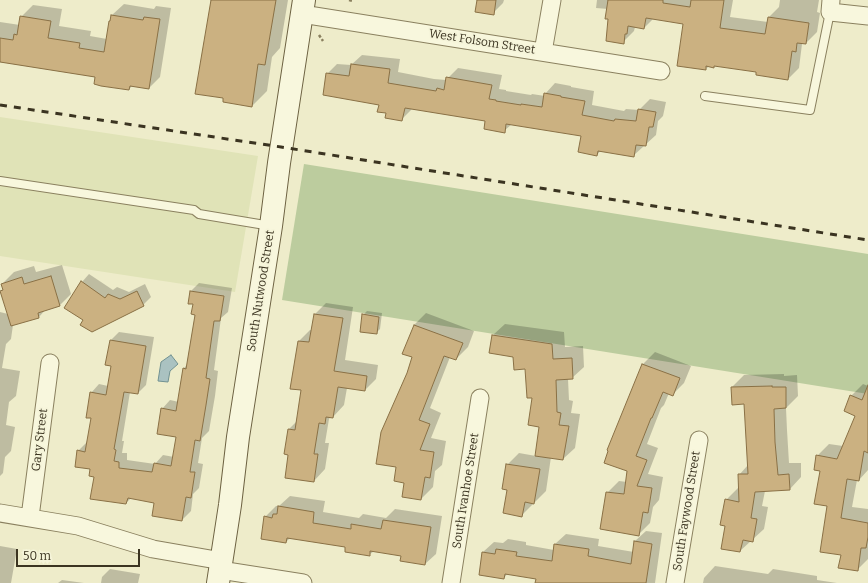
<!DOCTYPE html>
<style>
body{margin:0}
#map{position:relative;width:868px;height:583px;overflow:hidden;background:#eeecca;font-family:Bitter,serif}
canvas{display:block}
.scale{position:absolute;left:16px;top:549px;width:124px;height:18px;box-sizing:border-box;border:2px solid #3b3421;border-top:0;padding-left:5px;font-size:12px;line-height:14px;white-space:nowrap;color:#3b3421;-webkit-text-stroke:3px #f5f4d9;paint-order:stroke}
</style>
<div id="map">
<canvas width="868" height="583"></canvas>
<div class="scale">50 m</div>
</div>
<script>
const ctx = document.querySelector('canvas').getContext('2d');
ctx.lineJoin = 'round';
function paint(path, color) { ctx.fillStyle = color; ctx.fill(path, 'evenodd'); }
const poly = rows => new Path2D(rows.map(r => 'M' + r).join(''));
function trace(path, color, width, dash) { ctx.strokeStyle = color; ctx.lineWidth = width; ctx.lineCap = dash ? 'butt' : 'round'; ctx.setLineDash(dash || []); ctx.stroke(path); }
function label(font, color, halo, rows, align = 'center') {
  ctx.font = font + ' Bitter,serif'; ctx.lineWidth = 3.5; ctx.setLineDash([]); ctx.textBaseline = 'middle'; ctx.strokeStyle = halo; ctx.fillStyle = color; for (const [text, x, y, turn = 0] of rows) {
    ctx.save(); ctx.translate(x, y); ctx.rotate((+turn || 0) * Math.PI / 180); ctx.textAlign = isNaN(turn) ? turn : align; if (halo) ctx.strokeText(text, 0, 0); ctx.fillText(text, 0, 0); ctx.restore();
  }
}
const farmland = poly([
 [0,117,258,156,235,292,0,256]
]);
const green = poly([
 [304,164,868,254,868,394,282,300]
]);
const water = poly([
 [171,355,178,364,170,371,168,382,158,381,161,362,171,355]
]);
const shadow = poly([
 [211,0,288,0,280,48,272,57,267,91,252,106],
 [478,0,504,0,503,3,493,13],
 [597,0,733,0,730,17,768,22,769,17,779,7,780,0,819,0,817,12,820,13,817,32,806,43,802,44,799,68,788,79,757,71,715,65,714,67,709,66,706,69,684,23,653,19,644,28,635,27,634,31,623,42,609,18,608,9,596,8],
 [124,4,154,9,156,6,171,8,160,77,149,88,132,86,129,89,96,77,0,62,0,22,20,25,21,17,33,5,62,9,59,26,91,31,90,36,107,39,110,21,112,15],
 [362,55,400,59,398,72,434,79,446,80,458,68,502,75,499,89,506,90,506,91,531,95,532,94,545,96,545,94,555,83,571,86,571,87,594,91,592,105,624,111,626,109,639,110,650,99,666,102,663,116,658,121,656,135,633,156,601,150,597,155,582,135,512,124,504,131,487,121,412,109,402,119,387,113,380,104,327,74,337,64,351,65],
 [62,265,71,294,59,306,46,309,39,317,13,325,11,339,6,344,2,368,20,371,16,396,9,402,6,425,15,427,11,451,5,457,3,473,0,476,0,312,8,314,1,292,4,289,2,284,14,272,34,266,36,272],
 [89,274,113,290,117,287,129,292,145,284,151,297,143,305,85,320,82,282],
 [199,283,232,288,228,312,221,318,214,370,218,371,215,396,209,431,202,438,198,463,203,464,199,488,193,494,191,511,182,520,155,502,131,498,126,503,95,476,78,451,87,442,92,418,91,393,99,384,108,386,112,365,111,340,119,332,154,337,146,385,138,393,130,392,122,441,124,441,122,453,127,453,127,460,155,464,163,455,174,457,177,436,162,409,170,400,179,402,183,369,188,364,196,314,191,291],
 [326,303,353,307,345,360,378,365,376,379,365,390,347,388,344,405,333,417,331,416,329,419,325,443,329,443,325,469,314,481,289,454,289,429,298,420,302,389,291,388,299,341,310,330,312,330,315,314],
 [367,311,382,313,380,329,376,333,363,315],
 [426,313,474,331,468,347,456,359,450,357,430,408,441,413,431,438,446,441,442,465,435,471,433,487,421,499,406,482,408,373,413,357,414,325],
 [505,324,564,332,565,347,583,346,584,367,572,378,568,379,569,400,573,401,571,413,580,414,575,448,563,459,551,457,546,491,522,515,508,489,507,465,519,453,536,456,540,426,526,368,493,335],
 [655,352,691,366,684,383,672,395,669,393,664,405,661,408,647,444,658,448,648,474,663,477,659,500,653,507,650,523,639,534,607,493,619,481,627,482,628,471,608,450,643,364],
 [784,374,784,376,797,375,798,396,786,408,787,430,789,463,801,463,801,477,790,489,765,491,762,506,768,507,764,529,740,551,726,500,738,488,739,488,739,475,748,465,745,403,732,387,744,375],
 [863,384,868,386,868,470,859,480,857,480,852,507,868,509,868,559,857,570,842,554,828,505,817,456,829,444,843,446,856,415,851,396],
 [290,496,325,501,323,512,359,518,363,514,386,518,395,509,442,516,436,554,425,564,402,555,374,551,369,555,347,546,290,538,286,542,265,517,276,506,279,506],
 [646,531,662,533,655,583,541,583,537,578,508,573,504,578,483,552,494,542,503,543,508,539,526,542,526,545,554,550,555,544,566,534,599,539,598,546,634,552,635,541],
 [0,546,17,549,11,583,0,583],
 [715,566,768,574,773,569,817,576,817,580,837,583,703,583,704,578],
 [110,569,140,574,138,583,101,583,102,577],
 [62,580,84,583,58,583]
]);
const building = poly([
 [211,0,276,0,265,65,258,64,252,107,223,102,223,98,195,94,211,0],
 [477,0,496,0,494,15,475,12,477,0],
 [608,0,663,0,663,3,690,7,691,0,724,0,720,28,765,34,768,17,809,23,806,44,797,43,796,52,792,51,788,80,756,75,756,72,714,66,714,68,706,66,706,70,677,66,683,24,646,18,644,29,628,26,627,34,625,34,624,44,606,41,608,19,605,19,608,0],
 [111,15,143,20,144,17,160,19,149,89,130,86,129,90,101,86,94,84,95,77,0,62,0,38,13,40,14,34,17,35,20,16,51,21,48,38,80,43,79,48,104,52,109,21,110,21,111,15],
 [351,64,390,69,388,83,436,91,437,88,444,90,446,77,492,85,489,99,496,100,496,101,521,105,521,104,542,107,544,93,561,96,561,97,585,101,582,115,614,121,615,119,636,121,638,109,656,112,653,127,649,127,646,146,636,145,634,157,598,151,597,156,578,152,581,136,506,124,505,133,484,129,485,121,405,108,402,121,385,118,386,113,377,112,379,105,323,95,326,73,349,76,351,64],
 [51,276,60,306,38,313,39,318,11,326,0,291,3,290,1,284,22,277,24,284,51,276],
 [81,281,105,298,108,294,120,299,137,291,144,306,92,332,80,325,83,320,64,308,81,281],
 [190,291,224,296,220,321,214,321,206,378,210,379,206,405,200,441,195,440,190,472,195,472,191,498,186,497,182,521,152,516,154,503,128,498,126,504,90,499,94,477,89,476,90,469,75,467,77,450,85,452,91,418,86,418,90,392,106,395,111,366,105,365,110,340,146,346,138,394,124,392,114,449,116,450,114,461,119,462,119,468,152,472,154,463,171,466,176,437,157,434,161,408,176,411,183,368,186,369,195,315,191,314,193,304,188,304,190,291],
 [314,314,343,318,334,371,367,376,365,391,338,387,333,418,326,417,325,424,319,423,314,454,318,454,314,482,285,478,288,455,284,454,288,429,295,430,301,390,290,389,298,341,309,342,314,314],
 [362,314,379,317,377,334,360,332,362,314],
 [414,325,463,343,456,360,444,356,419,420,430,424,420,450,434,452,430,478,425,477,421,500,402,497,404,483,394,481,396,467,376,464,381,432,407,373,412,357,402,354,414,325],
 [492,335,552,344,553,359,572,358,573,379,556,380,557,412,561,413,559,425,569,426,563,460,535,456,539,427,528,425,532,398,527,398,525,369,514,370,513,357,489,353,492,335],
 [642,364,680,378,673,396,663,392,652,418,651,418,636,456,647,460,637,486,652,488,648,513,643,512,639,536,600,529,606,492,624,494,627,471,604,463,608,451,607,450,642,364],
 [868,385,868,453,864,451,859,481,847,479,841,518,868,523,868,537,866,548,861,548,858,571,838,568,841,555,820,552,827,506,814,504,820,471,814,470,816,455,837,459,855,416,844,411,850,395,862,400,868,385],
 [772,386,772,387,786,387,786,408,774,409,775,442,778,475,789,474,790,490,755,492,751,518,757,519,753,542,743,540,740,552,721,549,725,526,720,525,725,499,739,502,738,474,748,474,744,404,732,405,731,387,772,386],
 [506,464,540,469,534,504,525,502,522,517,503,513,507,490,502,489,506,464],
 [278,506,314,512,313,523,351,529,351,524,381,529,383,520,431,527,425,565,400,561,401,556,370,551,370,556,345,552,345,547,287,538,286,543,261,539,264,516,272,518,273,514,277,514,278,506],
 [634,541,652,544,646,583,535,583,536,579,505,574,504,579,479,575,482,552,495,554,496,549,517,552,516,556,552,561,554,544,589,549,588,556,631,564,634,541]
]);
const path = poly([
 [349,0,353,1],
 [319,35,323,41]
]);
const lane = poly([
 [705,96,810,110,830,12],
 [0,181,194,210,199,214,271,226]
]);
const street = poly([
 [831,0,830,12,868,16],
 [302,14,661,71],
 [543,52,552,0],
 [0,513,78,526,153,549,222,561],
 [30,517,50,363],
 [220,570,303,583],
 [451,583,480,398],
 [675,583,699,440]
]);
const secondary = poly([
 [218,583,230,505,238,437,271,226,279,163,304,0]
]);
const rail = poly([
 [0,105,281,147,868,240]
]);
const streetNames = [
 ["West Folsom Street",482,42,9],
 ["South Nutwood Street",261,291,-81],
 ["Gary Street",40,440,-83],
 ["South Ivanhoe Street",466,491,-81],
 ["South Faywood Street",687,511,-81]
];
paint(farmland, '#e0e3b7');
paint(green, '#bccc9e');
paint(water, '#aac2c1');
trace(water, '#719191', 1);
paint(shadow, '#0003');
paint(building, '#cbb181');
trace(building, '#897045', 1);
trace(lane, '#8a805f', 10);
trace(street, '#8a805f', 19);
trace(secondary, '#6c6141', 24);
trace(path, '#8a805f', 2.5, [3, 2]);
trace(lane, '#f8f7dd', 8);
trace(street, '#f8f7dd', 17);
trace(secondary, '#f8f7dd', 22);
trace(rail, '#3b3421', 3, [7, 7]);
label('12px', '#3b3421', '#f5f4d9', streetNames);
</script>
